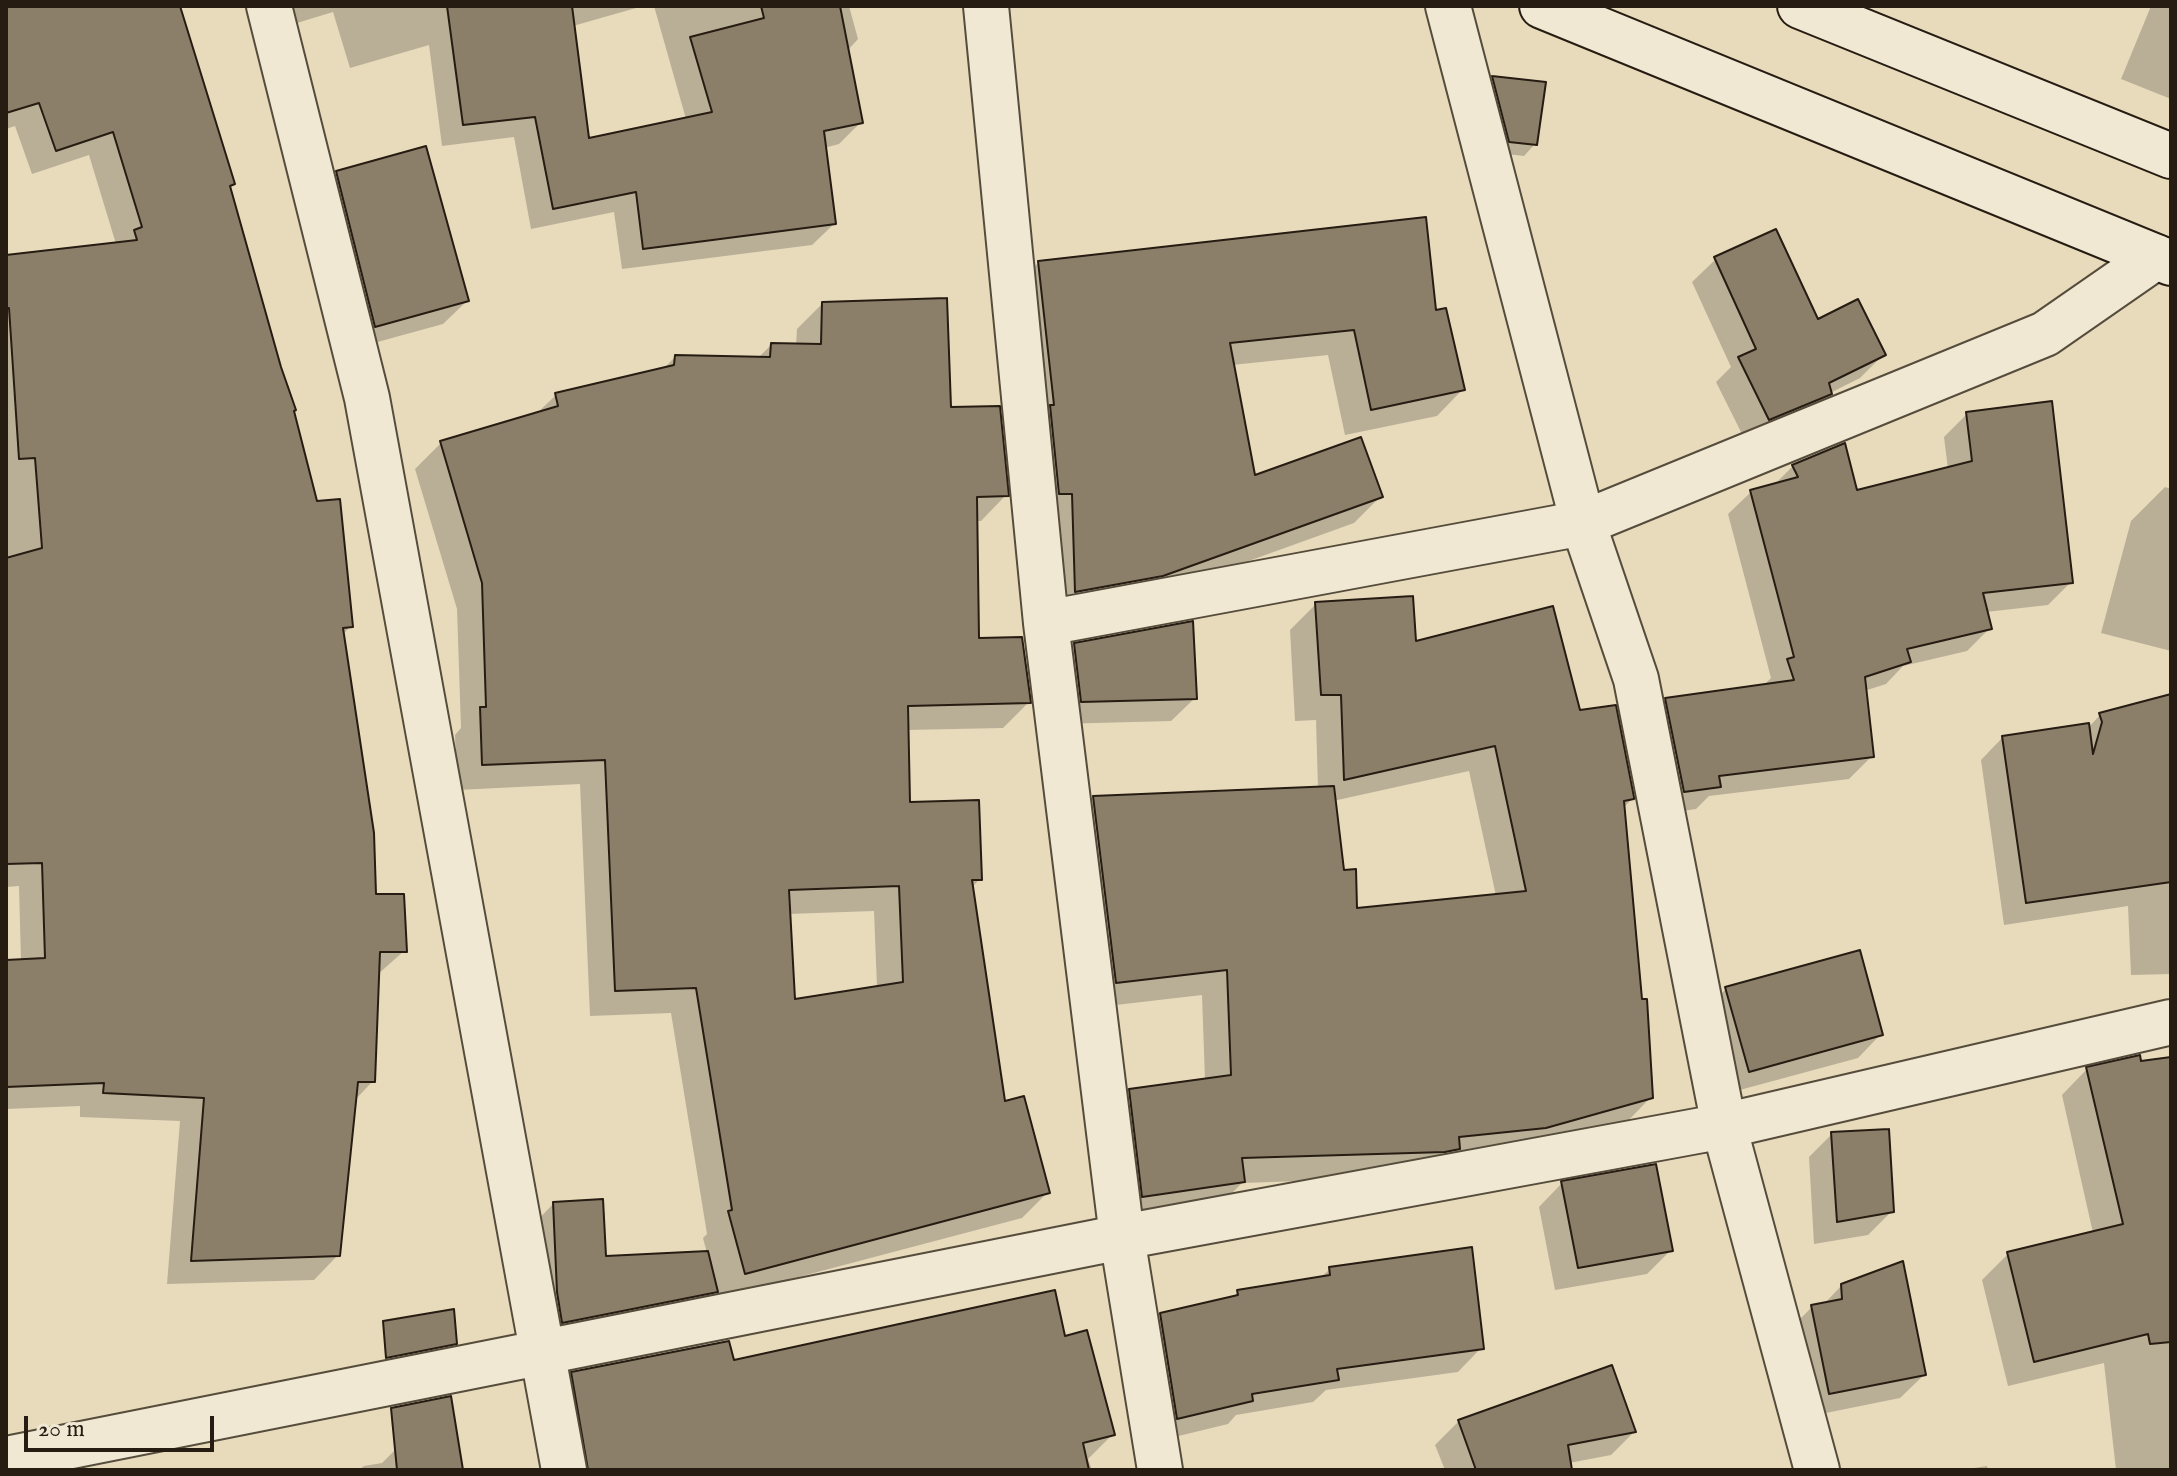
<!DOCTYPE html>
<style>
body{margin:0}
#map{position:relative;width:2177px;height:1476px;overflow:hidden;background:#e8dbbc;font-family:"IM FELL English",serif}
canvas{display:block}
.frame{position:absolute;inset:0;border:8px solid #261c12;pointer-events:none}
.scale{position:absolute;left:24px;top:1416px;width:190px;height:36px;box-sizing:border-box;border:4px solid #261c12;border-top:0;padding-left:10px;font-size:24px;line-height:28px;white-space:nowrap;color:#261c12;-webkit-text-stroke:6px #f0e8d3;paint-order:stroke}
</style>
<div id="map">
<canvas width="2177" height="1476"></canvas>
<div class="frame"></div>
<div class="scale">20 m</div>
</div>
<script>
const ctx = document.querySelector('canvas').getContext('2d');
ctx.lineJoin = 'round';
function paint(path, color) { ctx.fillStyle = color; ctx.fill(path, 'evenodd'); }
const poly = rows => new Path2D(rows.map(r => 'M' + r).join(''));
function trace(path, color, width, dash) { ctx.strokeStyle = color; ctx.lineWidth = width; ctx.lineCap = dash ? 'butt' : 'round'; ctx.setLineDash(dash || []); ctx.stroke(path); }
const shadow = poly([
 [6,6,140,6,228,187,351,626,342,635,374,897,404,951,377,975,373,1081,354,1101,338,1255,314,1280,167,1284,180,1121,80,1117,80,1106,6,1109,6,962,21,961,19,886,6,887,6,257,116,244,89,155,32,174,15,126,6,129],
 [262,6,643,6,573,26,588,140,686,119,654,6,849,6,858,39,847,51,861,122,839,144,824,148,834,224,812,245,622,269,614,212,531,229,514,137,442,146,429,45,350,68,333,12,274,30],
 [2151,6,2171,6,2171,99,2121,79],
 [1493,78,1535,144,1524,156,1498,153,1481,89],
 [337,173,467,301,443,324,352,349,313,196],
 [1716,259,1817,321,1883,355,1860,378,1830,393,1806,417,1746,442,1716,382,1731,367,1692,282],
 [1038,263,1434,312,1463,389,1437,416,1345,435,1328,355,1232,365,1253,478,1380,497,1354,523,1135,602,1050,617,1012,290],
 [822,304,949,409,1006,495,981,521,975,521,977,640,1029,702,1003,728,906,730,908,805,980,879,971,888,1004,1103,1048,1192,1022,1218,719,1298,717,1290,692,1315,539,1345,530,1228,553,1204,604,1258,707,1253,703,1238,707,1234,671,1013,590,1016,580,784,457,790,455,735,461,728,457,609,415,469,441,443,535,415,556,395,662,370,675,357,758,358,771,345,796,346,797,329],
 [874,911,877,988,793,1001,788,914],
 [1967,414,2071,582,2048,605,1986,612,1990,628,1967,651,1903,666,1886,684,1864,691,1872,756,1849,779,1709,796,1696,809,1661,814,1644,723,1666,700,1767,686,1766,683,1771,678,1728,514,1751,492,1773,486,1793,466,1855,492,1948,469,1944,437],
 [2165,487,2171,489,2171,651,2101,633,2131,521],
 [1316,604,1578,712,1632,799,1623,808,1651,1097,1625,1124,1417,1177,1242,1183,1217,1208,1117,1222,1104,1117,1130,1091,1205,1080,1202,995,1090,1008,1067,824,1093,798,1318,789,1316,720,1295,721,1290,630],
 [1469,771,1496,896,1355,910,1342,872,1333,801],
 [1075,645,1195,698,1171,721,1058,724,1051,669],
 [2171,697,2171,974,2131,975,2128,906,2004,925,1981,760,2003,737,2088,728,2100,715],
 [1726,989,1881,1034,1858,1058,1725,1094,1702,1013],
 [2171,1059,2171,1470,2116,1470,2104,1363,2008,1386,1982,1280,2008,1254,2093,1233,2062,1095,2087,1069],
 [1832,1134,1892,1211,1868,1235,1814,1244,1809,1157],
 [1562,1183,1671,1250,1647,1274,1555,1290,1539,1207],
 [1330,1269,1481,1348,1458,1372,1326,1390,1313,1402,1236,1415,1228,1424,1154,1442,1137,1339,1161,1315,1231,1299,1238,1292,1319,1279],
 [1842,1285,1924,1375,1900,1398,1806,1417,1789,1330,1812,1307,1823,1305],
 [1064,1338,1113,1434,1088,1459,1092,1470,559,1470,546,1400,572,1374],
 [1459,1421,1634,1432,1611,1455,1569,1463,1570,1470,1445,1470,1435,1445],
 [396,1449,461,1470,359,1470,364,1466,382,1463],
 [1987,1466,1988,1470,1961,1470]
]);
const building = poly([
 [6,6,180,6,235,184,230,186,281,367,296,410,294,411,317,501,340,499,353,627,343,628,374,833,376,894,404,894,407,952,380,952,375,1082,358,1082,340,1256,191,1261,204,1098,103,1093,104,1083,6,1087,6,960,45,958,42,863,6,864,6,558,42,548,35,458,19,459,9,308,6,309,6,255,137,240,134,230,142,227,113,132,56,151,39,103,6,113,6,6],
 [447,6,572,6,589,138,712,112,690,37,764,18,761,6,840,6,863,123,824,131,836,224,643,249,636,192,553,209,535,117,463,125,447,6],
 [1492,76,1546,82,1537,145,1509,142,1492,76],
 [426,146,469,301,375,327,336,171,426,146],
 [1426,217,1436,310,1446,308,1465,390,1371,410,1354,330,1230,343,1255,475,1361,437,1383,497,1163,576,1075,592,1072,494,1059,494,1050,405,1054,405,1038,261,1426,217],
 [1776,229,1818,319,1858,299,1886,355,1829,383,1832,394,1769,420,1738,357,1756,349,1714,257,1776,229],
 [947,298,951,407,1000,406,1009,496,977,497,979,638,1022,637,1031,703,908,706,910,802,979,800,982,880,972,880,1005,1101,1024,1096,1050,1193,745,1274,728,1211,732,1210,696,988,615,991,605,760,482,765,480,707,486,707,482,583,440,441,558,406,555,393,674,365,675,355,770,357,771,343,821,344,822,302,947,298],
 [899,886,903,982,795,999,789,890,899,886],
 [2052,401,2073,583,1983,593,1992,629,1907,649,1911,662,1865,677,1874,757,1719,776,1721,787,1684,792,1665,698,1794,680,1787,659,1794,657,1750,490,1798,477,1792,465,1845,443,1857,490,1972,461,1966,412,2052,401],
 [1413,596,1416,641,1553,606,1580,710,1616,705,1634,797,1634,799,1624,801,1642,999,1647,999,1653,1098,1546,1128,1459,1137,1460,1149,1445,1152,1242,1158,1245,1182,1142,1197,1129,1089,1231,1075,1227,970,1116,983,1093,796,1334,786,1344,870,1356,869,1357,908,1526,891,1495,746,1344,780,1341,695,1321,695,1315,602,1413,596],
 [1193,621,1197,699,1081,702,1074,643,1193,621],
 [2171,694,2171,882,2026,903,2002,736,2089,723,2093,754,2102,722,2099,713,2171,694],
 [1860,950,1883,1035,1749,1072,1725,987,1860,950],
 [2140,1055,2141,1061,2171,1057,2171,1342,2150,1344,2148,1334,2034,1362,2007,1252,2123,1224,2086,1067,2140,1055],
 [1889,1129,1894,1212,1837,1222,1831,1132,1889,1129],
 [1656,1164,1673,1251,1578,1268,1561,1181,1656,1164],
 [603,1199,606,1256,708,1251,718,1292,562,1323,557,1292,553,1202,603,1199],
 [1472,1247,1484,1349,1337,1369,1339,1380,1252,1394,1253,1401,1177,1419,1160,1313,1238,1295,1237,1290,1330,1275,1329,1267,1472,1247],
 [1903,1261,1926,1375,1829,1394,1811,1305,1842,1299,1841,1284,1903,1261],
 [1055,1290,1065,1336,1087,1330,1115,1435,1083,1443,1089,1470,588,1470,571,1372,729,1341,734,1360,1055,1290],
 [454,1309,457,1344,386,1358,383,1321,454,1309],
 [1612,1365,1636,1432,1568,1445,1572,1470,1476,1470,1458,1420,1612,1365],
 [451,1396,463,1470,397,1470,391,1408,451,1396]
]);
const street = poly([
 [269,6,367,398,564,1470],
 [986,6,1046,623,1122,1237,1160,1470],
 [1448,6,1583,523,1636,679,1724,1126,1817,1470],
 [1046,623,1583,523,2045,334,2156,257],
 [6,1459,1122,1237,1724,1126,2171,1022]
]);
const secondary = poly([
 [1542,6,2171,263],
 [1800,6,2171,156]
]);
paint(shadow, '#0003');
paint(building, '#8b7f6a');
trace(building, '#261c12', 2);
trace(street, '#564c3c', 48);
trace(secondary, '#261c12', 48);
trace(street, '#f0e8d3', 44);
trace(secondary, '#f0e8d3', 44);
</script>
